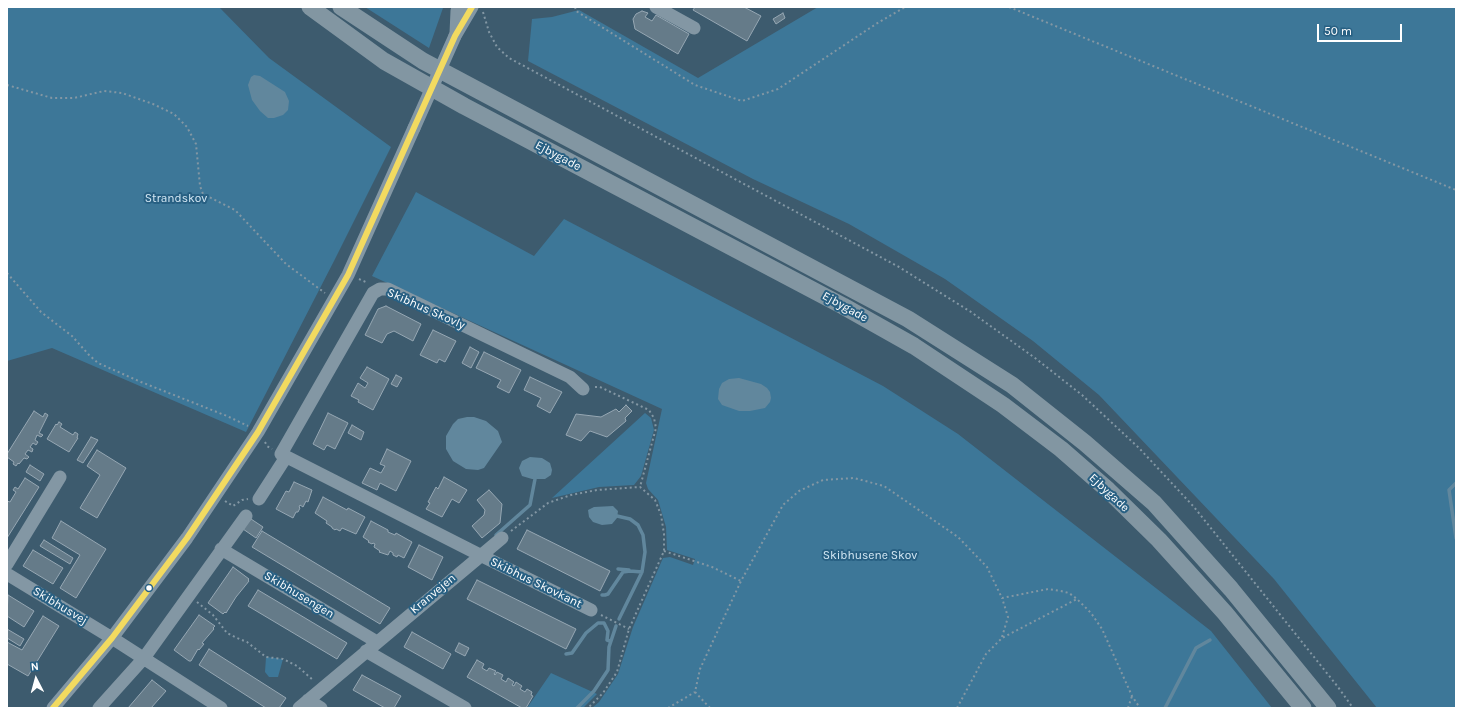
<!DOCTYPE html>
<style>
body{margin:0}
#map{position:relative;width:1463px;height:715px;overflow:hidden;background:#3d5b6e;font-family:Karla,sans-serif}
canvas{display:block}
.frame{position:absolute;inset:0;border:8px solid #fff;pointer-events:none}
.north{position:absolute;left:16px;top:659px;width:40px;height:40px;-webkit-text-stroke:3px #286083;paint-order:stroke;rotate:354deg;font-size:11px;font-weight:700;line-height:16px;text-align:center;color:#fff}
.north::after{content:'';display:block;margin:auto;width:14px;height:18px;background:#fff;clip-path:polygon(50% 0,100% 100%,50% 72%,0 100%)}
.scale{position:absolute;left:1317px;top:24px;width:85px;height:18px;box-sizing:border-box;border:2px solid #fff;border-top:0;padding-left:5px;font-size:12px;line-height:14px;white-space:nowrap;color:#fff;-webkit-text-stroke:3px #286083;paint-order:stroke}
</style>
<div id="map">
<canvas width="1463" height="715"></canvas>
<div class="frame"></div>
<div class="north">N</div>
<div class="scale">50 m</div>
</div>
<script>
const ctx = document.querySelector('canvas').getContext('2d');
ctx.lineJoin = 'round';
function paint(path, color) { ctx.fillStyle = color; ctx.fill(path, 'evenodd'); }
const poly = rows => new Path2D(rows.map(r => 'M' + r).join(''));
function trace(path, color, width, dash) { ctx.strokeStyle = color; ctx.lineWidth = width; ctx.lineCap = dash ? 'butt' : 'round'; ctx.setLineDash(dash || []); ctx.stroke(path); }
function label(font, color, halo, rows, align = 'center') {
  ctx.font = font + ' Karla,sans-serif'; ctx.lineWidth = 4; ctx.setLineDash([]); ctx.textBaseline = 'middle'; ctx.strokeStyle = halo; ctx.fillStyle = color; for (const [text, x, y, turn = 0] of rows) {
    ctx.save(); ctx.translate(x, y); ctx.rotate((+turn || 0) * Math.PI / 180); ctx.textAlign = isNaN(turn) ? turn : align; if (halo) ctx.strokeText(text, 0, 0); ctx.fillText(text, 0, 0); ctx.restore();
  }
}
const green = poly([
 [7,7,219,7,269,58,391,147,334,261,246,432,52,348,7,361],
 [365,7,443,7,443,8,429,48],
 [818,7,1456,7,1456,708,1377,708,1274,579,1099,395,1033,341,945,279,849,224,753,179,528,61,532,19,552,17,579,10,698,78],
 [416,192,534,256,564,219,883,386,958,434,1211,631,1272,708,592,708,599,702,618,674,633,627,663,558,670,557,693,565,695,559,667,550,666,527,658,500,648,489,646,483,662,409,372,276],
 [645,413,651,418,654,430,641,476,634,485,599,487,552,498],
 [266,657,283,659,278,677,269,677,265,672],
 [551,673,597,694,583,708,527,708]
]);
const water = poly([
 [254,75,260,76,285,92,289,101,288,110,283,115,274,118,268,118,260,111,252,100,248,85,251,77],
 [739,378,761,384,767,388,770,392,771,398,770,402,765,408,750,411,739,411,722,405,718,399,719,389,722,383,729,379],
 [467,417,474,417,486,421,498,431,502,442,484,468,478,470,466,469,453,461,446,449,446,436,453,424,458,419],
 [530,457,542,458,550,463,552,470,551,475,545,479,532,479,522,476,519,468,522,461],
 [613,506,618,511,617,518,612,524,602,525,593,522,589,517,588,510,594,507]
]);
const stream = poly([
 [1456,483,1449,490,1456,538],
 [617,516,630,519,638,525,643,535,645,552,642,572,619,619],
 [496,535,530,505,535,479],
 [618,569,629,570],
 [602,595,605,595,608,594,623,572,630,571,642,572],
 [566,654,572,653,586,633,598,623,604,623,608,631,607,640,610,641],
 [577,708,594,691,608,670,609,647,616,626],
 [1165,708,1196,648,1210,640]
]);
const building = poly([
 [695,7,744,7,761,16,747,41,693,10,695,7],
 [642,11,648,13,645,17,652,21,656,15,689,34,678,54,635,29,633,19,636,14,642,11],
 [783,13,785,18,776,24,773,19,783,13],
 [386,306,421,324,413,341,394,331,387,334,382,343,365,335,378,309,386,306],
 [433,330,456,341,445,362,439,359,437,363,420,355,433,330],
 [470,347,479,352,471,368,462,363,470,347],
 [484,352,521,370,509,393,497,387,501,380,476,368,484,352],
 [367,367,389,379,373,410,358,402,359,400,351,396,358,383,365,388,368,383,360,378,367,367],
 [396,375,402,378,397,387,391,384,396,375],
 [530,377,562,392,550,413,537,406,541,398,524,390,530,377],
 [626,405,632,411,625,418,626,421,607,437,590,431,581,441,566,435,576,414,601,417,616,409,619,412,626,405],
 [34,411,43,417,45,413,48,415,39,433,43,435,41,437,37,435,35,440,38,442,36,445,33,443,30,447,33,449,32,452,28,450,25,454,29,457,27,459,24,458,19,464,18,463,16,466,13,464,14,462,7,457,7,454,34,411],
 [328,413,348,423,335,449,327,445,324,450,313,444,328,413],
 [59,422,62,424,60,427,73,435,75,432,78,434,77,438,78,438,69,452,47,439,56,424,57,425,59,422],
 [352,425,364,432,361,440,348,433,352,425],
 [91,437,98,440,83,463,77,460,91,437],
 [387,449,411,461,396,491,380,483,377,490,362,483,370,468,381,473,385,466,380,464,387,449],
 [97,450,126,468,97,518,80,508,100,475,87,466,97,450],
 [30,465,44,474,40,481,26,472,30,465],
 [444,477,467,490,459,503,452,499,442,517,426,509,430,503,428,502,436,487,438,489,444,477],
 [25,478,39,487,7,538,7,501,10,502,16,492,13,490,15,487,18,489,25,478],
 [294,482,312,490,308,502,306,501,303,507,300,505,299,507,300,508,298,512,296,512,293,518,276,509,286,491,289,492,294,482],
 [489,490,502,504,500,523,482,538,472,526,484,515,485,510,477,500,489,490],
 [323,497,347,510,348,508,365,517,356,534,342,528,340,531,336,529,335,530,332,528,332,527,326,523,327,521,315,513,323,497],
 [251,519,263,527,256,538,243,529,251,519],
 [61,521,106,549,76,598,60,588,80,555,52,538,61,521],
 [371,521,388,530,388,532,395,535,396,533,412,542,404,558,398,555,397,557,393,555,393,553,390,551,388,555,379,552,380,551,374,547,375,544,373,543,372,544,368,542,369,541,363,537,371,521],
 [527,530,610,571,600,591,517,549,527,530],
 [262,531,390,608,380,624,252,547,262,531],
 [44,540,73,558,70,564,40,546,44,540],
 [419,545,443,557,432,580,408,567,419,545],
 [33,550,63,568,53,584,23,566,33,550],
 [233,567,249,579,248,580,249,581,236,597,226,613,225,612,223,614,208,603,233,567],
 [477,580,576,629,566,649,467,599,477,580],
 [258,590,347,643,337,659,248,606,258,590],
 [8,595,34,611,24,627,7,616,8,595],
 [199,615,215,626,213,628,214,629,202,643,204,644,199,650,198,649,191,661,189,661,174,650,199,615],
 [43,616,59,626,28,676,7,664,7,642,22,650,43,616],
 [7,629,24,639,20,646,7,638,7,629],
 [412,632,451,654,443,669,404,647,412,632],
 [459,643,469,648,465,656,455,651,459,643],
 [209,649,286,698,279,708,266,708,199,665,209,649],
 [477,660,484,664,482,668,487,671,489,668,496,671,494,674,495,675,497,672,503,675,501,679,506,682,508,678,514,682,512,685,514,686,516,682,522,686,520,689,525,692,527,689,532,692,531,695,533,696,526,708,522,708,467,677,477,660],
 [362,675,401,696,394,708,385,708,353,690,362,675],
 [152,680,166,691,151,708,128,708,152,680]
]);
const path = poly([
 [575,7,576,11,695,85,742,101,778,89,876,24,905,7],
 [1009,7,1456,190],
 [483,12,489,32,497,47,509,58,899,267,971,312,1035,358,1082,395,1139,448,1194,507,1338,687,1353,708],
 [7,85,52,98,74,98,104,91,122,93,153,104,174,114,187,127,196,144,200,186,203,194,235,210,286,264,325,293],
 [7,273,41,312,72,336,89,355,98,363,141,382,227,416,248,426],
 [359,279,368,283],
 [595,387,600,387,649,410,654,418,656,428,640,487],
 [265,442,267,446,272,449],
 [225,501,233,506,242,500,248,499],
 [511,531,548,503,571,495,597,490,640,487,655,500,661,515,664,534,664,551,629,629,617,672,603,693,588,708],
 [664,551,712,567,741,581],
 [197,602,213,615,227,633,237,638,247,642,266,657,283,659,297,666,313,680],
 [601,615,629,629],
 [1002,637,1008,617,1002,598],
 [668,708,695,692],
 [710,708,695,692,700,669,741,581,783,505,799,491,823,480,854,478,884,486,958,537,987,567,1002,598,1048,589,1061,591,1069,593,1077,599,1091,613,1102,629,1132,696,1140,708],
 [957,708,986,654,1002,638,1077,599],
 [1128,708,1132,696]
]);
const minor = poly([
 [656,7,694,28],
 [456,33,457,11,459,7],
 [455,36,472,7],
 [583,389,570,377,388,289,380,289,373,293,281,454,480,555,591,610],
 [259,499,286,457],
 [221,549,377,642],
 [7,564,60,477],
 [7,574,112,638,221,708],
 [366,651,465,708],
 [308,700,321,708],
 [53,708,112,638,187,538,258,432,348,275,414,128],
 [99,708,144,658,246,516],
 [299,708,502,538]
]);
const major = poly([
 [310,7,384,61,464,106,843,306,914,346,1003,405,1061,449,1108,490,1159,540,1225,613,1303,708],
 [341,7,423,61,908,319,1012,385,1085,443,1154,503,1231,589,1328,708]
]);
const minorBridge = poly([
 [414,128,455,36]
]);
const bus1 = poly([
 [53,708,112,638,187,538,258,432,348,275,455,36,472,7]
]);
const markers = [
 [149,588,3.5,"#fff"]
];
const streetNames = [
 ["Ejbygade",558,156,28],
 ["Ejbygade",845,307,29],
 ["Skibhus Skovly",426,309,24],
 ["Ejbygade",1109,493,43],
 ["Skibhus Skovkant",536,583,26],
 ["Kranvejen",433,594,-40],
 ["Skibhusengen",299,595,31],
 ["Skibhusvej",60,606,31]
];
const parkNames = [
 ["Strandskov",176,199],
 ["Skibhusene Skov",870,556]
];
paint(green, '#3d7798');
paint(water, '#61879d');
trace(stream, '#61879d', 3.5);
paint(building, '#657b89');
trace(building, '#96a7b3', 1);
trace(path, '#8397a4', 2, [2, 3]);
trace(minor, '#8397a4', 13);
trace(major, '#8296a2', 17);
trace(minorBridge, '#8397a4', 13);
trace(bus1, '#f2da60', 6);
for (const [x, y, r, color] of markers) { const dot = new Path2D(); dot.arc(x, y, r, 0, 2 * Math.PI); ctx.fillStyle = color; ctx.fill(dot); trace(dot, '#286083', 1.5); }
label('12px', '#fff', '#286083', streetNames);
label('12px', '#d5e9f5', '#286083', parkNames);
</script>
